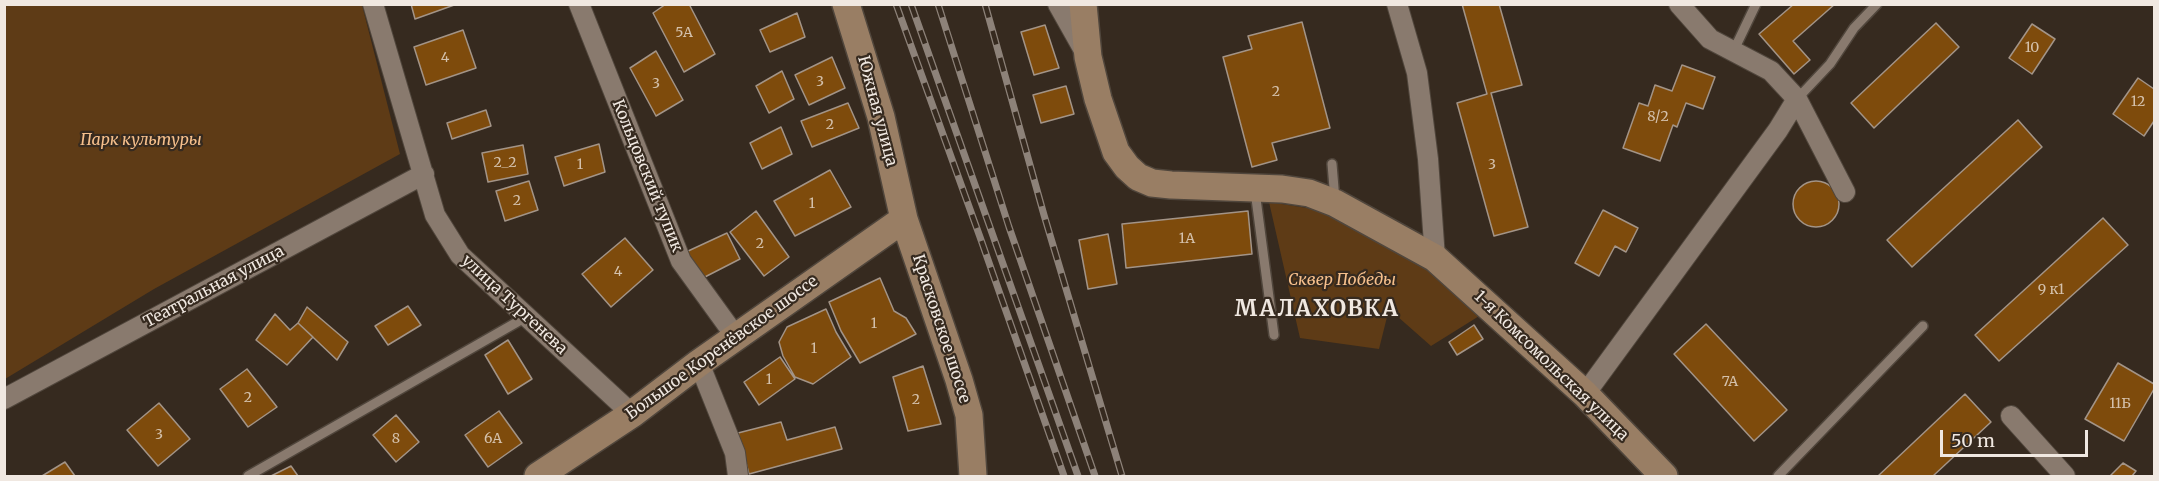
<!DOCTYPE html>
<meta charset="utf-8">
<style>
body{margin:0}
#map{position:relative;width:2159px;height:481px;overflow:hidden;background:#362a1f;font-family:Merriweather,serif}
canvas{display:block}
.frame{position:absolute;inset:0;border:6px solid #f0e8e1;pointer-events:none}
.scale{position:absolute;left:1940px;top:430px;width:148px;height:27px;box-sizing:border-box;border:3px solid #f0e8e1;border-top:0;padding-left:8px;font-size:18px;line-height:21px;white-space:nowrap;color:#f0e8e1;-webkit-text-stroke:4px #362a1f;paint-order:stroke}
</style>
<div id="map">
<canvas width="2159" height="481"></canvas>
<div class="frame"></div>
<div class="scale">50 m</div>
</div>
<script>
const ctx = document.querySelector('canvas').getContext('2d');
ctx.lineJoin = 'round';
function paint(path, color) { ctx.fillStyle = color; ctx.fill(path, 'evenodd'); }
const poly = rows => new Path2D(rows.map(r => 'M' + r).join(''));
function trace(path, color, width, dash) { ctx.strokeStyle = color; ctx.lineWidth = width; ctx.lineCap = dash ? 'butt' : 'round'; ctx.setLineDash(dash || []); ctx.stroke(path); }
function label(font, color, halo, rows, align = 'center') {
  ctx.font = font + ' Merriweather,serif'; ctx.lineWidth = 4.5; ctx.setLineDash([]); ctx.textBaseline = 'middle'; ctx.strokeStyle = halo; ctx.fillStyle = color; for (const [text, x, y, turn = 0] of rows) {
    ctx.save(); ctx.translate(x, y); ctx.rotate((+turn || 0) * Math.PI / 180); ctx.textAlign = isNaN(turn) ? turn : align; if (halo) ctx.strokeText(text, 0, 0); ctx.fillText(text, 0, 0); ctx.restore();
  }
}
const green = poly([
 [5,4,362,5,400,154,154,289,5,379],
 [1269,202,1326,211,1427,263,1484,313,1431,346,1389,309,1379,349,1300,338]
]);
const building = poly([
 [411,4,457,4,415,19,411,4],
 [666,4,689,4,715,54,684,72,653,13,666,4],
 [1462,4,1499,4,1522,85,1491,93,1528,227,1494,236,1457,103,1487,94,1462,4],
 [1794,4,1835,4,1793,41,1810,60,1794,74,1759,34,1794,4],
 [797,13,805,37,770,52,760,30,797,13],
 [1302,22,1330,128,1272,143,1277,160,1252,167,1223,57,1252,49,1248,36,1302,22],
 [1936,23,1959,47,1874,128,1851,103,1936,23],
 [2032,24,2055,39,2032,74,2009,58,2032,24],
 [1045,25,1059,68,1034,75,1021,32,1045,25],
 [463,30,476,68,426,85,414,47,463,30],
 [656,51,683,100,656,116,630,68,656,51],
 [832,57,845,88,809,105,795,75,832,57],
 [1682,65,1715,77,1703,109,1686,103,1677,127,1673,125,1660,161,1623,148,1639,103,1648,106,1655,85,1672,91,1682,65],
 [782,71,794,99,769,113,756,86,782,71],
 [2138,78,2154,89,2154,121,2144,136,2113,114,2138,78],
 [1066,86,1074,114,1041,123,1033,95,1066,86],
 [848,103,859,128,812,147,801,121,848,103],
 [486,110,491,126,452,139,447,123,486,110],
 [2018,120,2042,147,1912,267,1887,240,2018,120],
 [781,127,792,154,762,169,750,143,781,127],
 [599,144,605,172,564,186,555,157,599,144],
 [523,145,528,174,488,182,482,153,523,145],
 [830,170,851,207,795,236,774,201,830,170],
 '1793 204a23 23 0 1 1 46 0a23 23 0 1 1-46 0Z',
 [529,181,538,210,505,221,496,191,529,181],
 [1603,210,1638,228,1626,252,1615,246,1599,276,1575,263,1603,210],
 [756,211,789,257,764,276,730,232,756,211],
 [1248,211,1252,254,1126,268,1122,224,1248,211],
 [2103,218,2128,245,1999,361,1975,335,2103,218],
 [727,233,740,259,699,280,686,252,727,233],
 [1108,234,1117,284,1088,289,1079,240,1108,234],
 [625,238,653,270,611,307,582,274,625,238],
 [880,278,894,311,906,318,916,334,860,363,841,331,829,302,880,278],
 [408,306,421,325,388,345,375,326,408,306],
 [307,307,348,342,337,360,298,323,307,307],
 [826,309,836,332,851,357,813,384,795,377,783,356,779,342,787,327,826,309],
 [275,314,290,330,298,323,313,337,287,365,256,340,275,314],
 [1706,324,1787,410,1754,441,1674,354,1706,324],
 [1474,325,1483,339,1457,355,1449,342,1474,325],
 [508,340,532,379,508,394,485,355,508,340],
 [780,357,795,379,759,405,744,382,780,357],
 [2118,363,2154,384,2154,389,2124,441,2085,419,2118,363],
 [923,366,941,424,908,431,893,377,923,366],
 [247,369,277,407,248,427,220,389,247,369],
 [1965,394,1991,422,1933,476,1878,476,1965,394],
 [159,403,190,439,158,466,127,430,159,403],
 [499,411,522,443,488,467,465,435,499,411],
 [396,415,419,442,396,462,373,435,396,415],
 [781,422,787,440,835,427,842,449,749,474,738,433,781,422],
 [65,462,75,476,42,476,65,462],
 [2123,463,2136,471,2132,476,2110,476,2123,463],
 [291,466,298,476,271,476,291,466]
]);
const lane = poly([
 [1733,52,1756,4],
 [1797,99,1830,64,1854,28,1877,4],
 [1332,164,1335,200],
 [1255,191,1274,335],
 [248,476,526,317],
 [1778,476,1923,326]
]);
const street = poly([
 [373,4,435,215,460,255,632,414],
 [579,4,681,261,736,337],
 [1058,4,1085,52],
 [1397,4,1417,73,1428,159,1435,258],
 [1679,4,1710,39,1771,71,1797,99,1845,192],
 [699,363,735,453,738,476],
 [1585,394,1778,130,1797,99],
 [4,399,424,174],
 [2011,416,2065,476]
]);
const secondary = poly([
 [846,4,881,117,904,219,959,380,969,415,973,476],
 [1083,4,1088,57,1098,99,1116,152,1127,167,1138,177,1152,183,1171,185,1282,189,1309,193,1335,203,1435,258,1585,394,1664,476],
 [538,476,632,414,699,363,904,219]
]);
const rail = poly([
 [896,4,980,237,1064,476],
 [911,4,1078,476],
 [938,4,1009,227,1095,476],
 [985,4,1044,215,1122,476]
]);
const numberNames = [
 ["5А",684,33],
 ["10",2032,48],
 ["4",445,58],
 ["3",820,82],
 ["3",656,84],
 ["2",1276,92],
 ["12",2138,102],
 ["8/2",1658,117],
 ["2",830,125],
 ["2_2",505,163],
 ["1",580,165],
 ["3",1492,165],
 ["2",517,201],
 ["1",812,204],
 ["1А",1187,239],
 ["2",760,244],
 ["4",618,272],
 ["9 к1",2051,290],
 ["1",874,324],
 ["1",814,349],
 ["1",769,380],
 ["7А",1730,382],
 ["2",248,398],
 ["2",916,400],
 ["11Б",2120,404],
 ["3",159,435],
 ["8",396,439],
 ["6А",493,439]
];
const streetNames = [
 ["Южная улица",877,111,75],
 ["Кольцовский тупик",647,176,68],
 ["Театральная улица",214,287,-28],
 ["улица Тургенева",514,305,43],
 ["Красковское шоссе",941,329,72],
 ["Большое Коренёвское шоссе",722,348,-36],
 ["1-я Комсомольская улица",1551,366,44]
];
const parkNames = [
 ["Парк культуры",141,140],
 ["Сквер Победы",1342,280]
];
const districtNames = [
 ["МАЛАХОВКА",1317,310]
];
paint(green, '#5e3b16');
paint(building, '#7e4b0c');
trace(building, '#a39487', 1.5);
trace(lane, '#50463c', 12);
trace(street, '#50463c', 22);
trace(secondary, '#50463c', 30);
trace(lane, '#897a6e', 9);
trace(street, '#897a6e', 20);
trace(secondary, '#997e64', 27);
trace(rail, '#8d8279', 7);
trace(rail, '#362a1f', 4.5, [14]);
label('14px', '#d4c1ac', null, numberNames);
label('16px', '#f0e8e1', '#362a1f', streetNames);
label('italic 16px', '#f7c08c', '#362a1f', parkNames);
ctx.letterSpacing = '1.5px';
label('bold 22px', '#f0e8e1', '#362a1f', districtNames);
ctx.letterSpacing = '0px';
</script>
